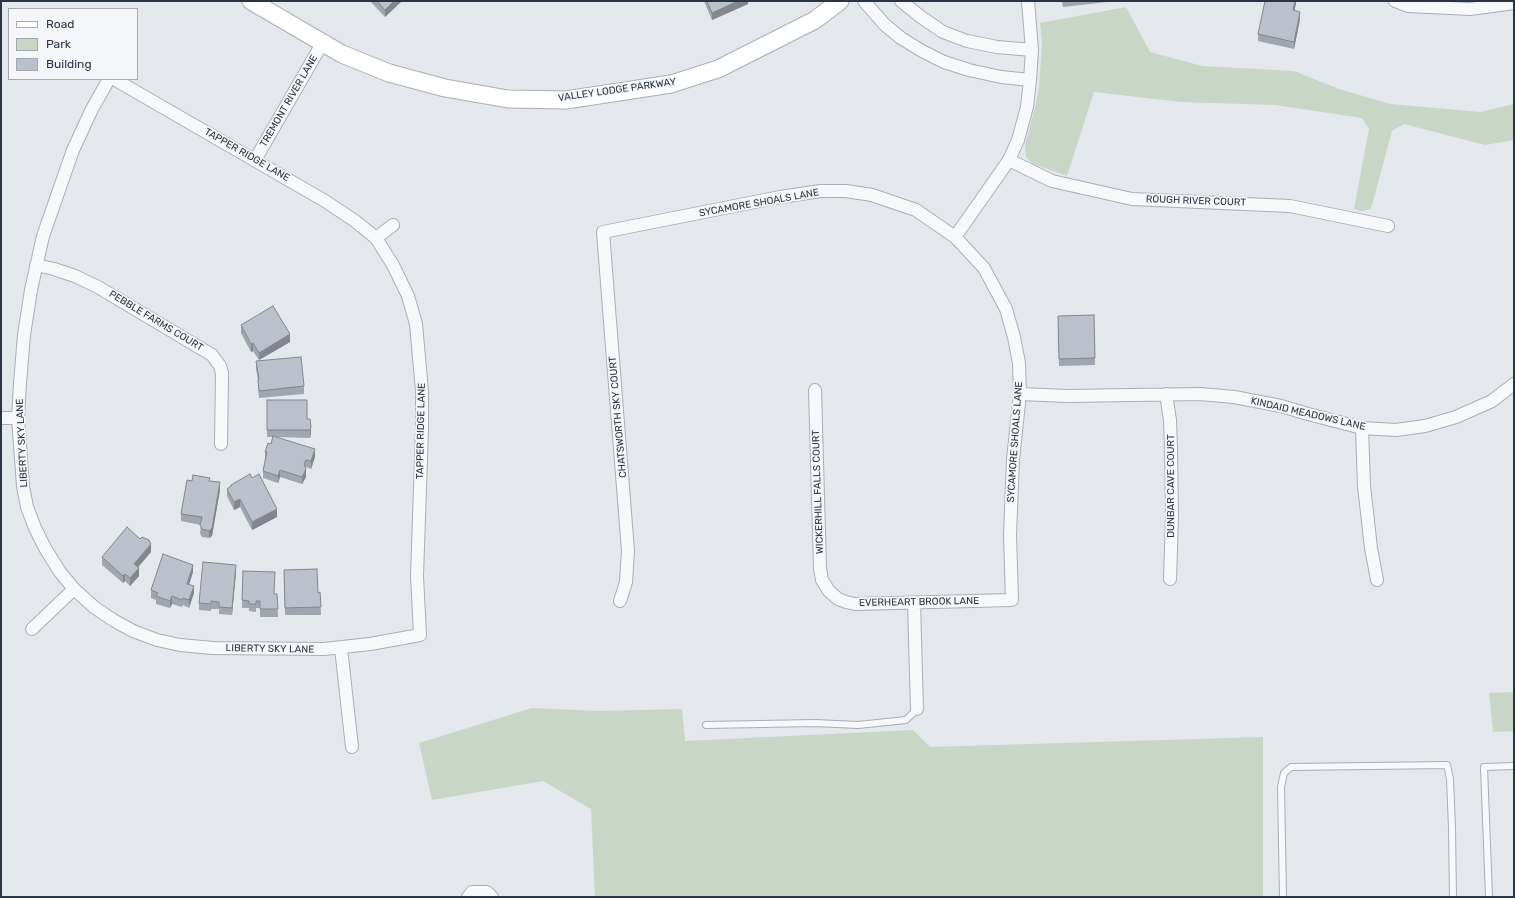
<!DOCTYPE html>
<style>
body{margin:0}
#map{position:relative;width:1515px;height:898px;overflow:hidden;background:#e4e7ec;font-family:Rubik,sans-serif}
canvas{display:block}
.frame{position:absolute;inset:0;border:2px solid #2b3445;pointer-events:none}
.legend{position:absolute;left:8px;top:8px;width:130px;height:72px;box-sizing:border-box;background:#f4f6f9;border:1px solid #a4a8b1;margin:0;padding:5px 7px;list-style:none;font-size:12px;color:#2b3445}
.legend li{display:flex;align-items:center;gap:8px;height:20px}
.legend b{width:20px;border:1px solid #a4a8b1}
</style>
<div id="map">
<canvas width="1515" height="898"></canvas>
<div class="frame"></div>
<ul class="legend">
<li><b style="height:5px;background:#fff"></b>Road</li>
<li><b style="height:11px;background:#c9d6c5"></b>Park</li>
<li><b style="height:11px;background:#bbc0ca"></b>Building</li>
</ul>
</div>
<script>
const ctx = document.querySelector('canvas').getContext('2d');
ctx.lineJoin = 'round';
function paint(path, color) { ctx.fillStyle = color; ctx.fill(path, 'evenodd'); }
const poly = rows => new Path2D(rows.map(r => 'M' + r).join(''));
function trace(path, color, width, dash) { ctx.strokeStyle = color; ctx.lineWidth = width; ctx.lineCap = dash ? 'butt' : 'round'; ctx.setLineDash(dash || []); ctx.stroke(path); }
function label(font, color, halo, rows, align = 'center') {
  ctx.font = font + ' Rubik,sans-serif'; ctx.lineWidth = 3.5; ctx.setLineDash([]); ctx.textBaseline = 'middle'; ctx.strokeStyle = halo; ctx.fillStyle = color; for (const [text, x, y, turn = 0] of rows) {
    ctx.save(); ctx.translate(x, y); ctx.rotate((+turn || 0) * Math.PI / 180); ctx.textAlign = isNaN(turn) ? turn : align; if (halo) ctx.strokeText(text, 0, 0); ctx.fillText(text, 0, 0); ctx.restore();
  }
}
const green = poly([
 [1126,7,1150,52,1202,66,1294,71,1339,89,1390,104,1481,112,1514,104,1514,140,1485,145,1404,124,1392,131,1371,209,1362,211,1354,209,1369,129,1362,118,1275,105,1181,102,1094,92,1067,176,1033,164,1026,157,1025,145,1035,108,1039,88,1042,44,1040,23],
 [1514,692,1514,731,1493,732,1489,693],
 [532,708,599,711,682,709,685,741,913,730,930,747,1263,737,1263,897,595,897,591,809,543,781,432,800,419,743]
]);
const lane = poly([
 [706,725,815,723,858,725,906,720,917,709],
 [1283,897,1281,787,1284,773,1291,767,1447,765,1450,779,1452,828,1453,897],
 [1489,897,1484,767,1514,766]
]);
const street = poly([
 [864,1,885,25,901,38,922,51,944,62,969,70,1001,77,1030,80],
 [901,1,921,17,943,32,967,41,997,47,1032,50],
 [1395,1,1408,6,1470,9,1514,3],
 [109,79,92,109,73,150,43,236,31,290,24,335,20,383,18,418,23,486,27,507,35,528,45,548,60,572,74,589,94,607,113,620,133,631,157,640,180,645,213,648,324,649,370,644,420,635,417,576,422,429,422,391,416,324,408,296,393,265,376,238,355,221,325,201,114,79],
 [255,160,323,42],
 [1009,160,1052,181,1132,199,1290,206,1388,226],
 [955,237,1009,160,1018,140,1027,107,1030,80,1032,50,1028,1],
 [376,238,393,225],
 [36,265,54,269,75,276,98,287,212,355,220,366,222,373,221,444],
 [1020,394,1067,396,1200,394,1234,397,1281,406,1308,414,1362,428,1396,430,1425,426,1456,417,1492,401,1514,384],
 [1166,394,1170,420,1171,448,1172,516,1170,579],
 [1,418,18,418],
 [1362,428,1364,486,1371,548,1377,580],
 [620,601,626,582,628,551,603,232,780,197,821,191,846,191,872,195,916,210,955,237,984,268,1006,309,1014,337,1019,363,1020,394,1013,459,1010,535,1012,600,855,604,846,602,838,599,829,591,822,580,820,568,815,390],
 [914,603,917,709],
 [32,629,74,589],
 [341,648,352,747],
 [468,897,472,892,487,892,492,897]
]);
const secondary = poly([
 [251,1,342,54,389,73,445,88,508,99,566,100,671,84,718,69,815,20,840,1]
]);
const wall = poly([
 [370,1,402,1,385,17],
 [704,1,748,1,748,4,712,20],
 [1062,1,1107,1,1107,2,1063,7],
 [1296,1,1294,11,1300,19,1294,49,1258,41,1258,34],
 [1094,315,1095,365,1059,366,1058,316],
 [241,325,290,342,259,360,253,351,251,352,241,333],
 [256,361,304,386,304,394,259,398,258,387,258,380,256,369],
 [267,400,307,419,311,434,310,438,276,437,315,457,311,469,306,467,306,477,302,484,280,477,278,483,263,478,263,471,265,459,265,452,271,444,273,437,267,437],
 [252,478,277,517,252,530,240,507,234,510,227,496,227,489,231,487,231,485],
 [192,481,210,481,220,490,212,536,209,538,202,537,200,533,201,525,181,521,181,514],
 [140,539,151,552,138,567,139,576,130,586,125,581,123,583,102,565,102,557],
 [243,571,275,594,277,594,278,617,260,617,260,608,256,608,256,612,249,611,249,608,242,608],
 [193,572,189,584,194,593,189,608,183,605,182,607,172,604,170,608,156,604,156,600,151,598,151,590],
 [236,572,232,615,219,614,219,609,211,609,211,611,199,610,199,603],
 [284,578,318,593,320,592,321,615,285,615]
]);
const shadedWall = poly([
 [394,1,402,1,385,17,385,10],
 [738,1,748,1,748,4,712,20,712,13],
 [1295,1,1296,1,1296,4,1293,18,1293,10],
 [1300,12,1300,19,1294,49,1294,42],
 [290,334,290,342,259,360,259,353],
 [253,343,253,351,251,352,251,344],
 [311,427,311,434,310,438,310,430],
 [315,449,315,457,311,469,311,461],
 [306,469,306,477,302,484,302,477],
 [280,470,280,477,278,483,278,476],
 [220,482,220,490,212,536,209,538,209,531],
 [240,499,240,507,234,510,234,502],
 [277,509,277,517,252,530,252,522],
 [151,544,151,552,134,572,134,564],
 [193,565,193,572,187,591,187,584],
 [236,565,236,572,232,615,232,608],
 [139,568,139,576,130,586,130,578],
 [125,574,125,581,123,583,123,576],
 [194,586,194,593,189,608,189,600],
 [172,596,172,604,170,608,170,601]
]);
const building = poly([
 [377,1,394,1,385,10,377,1],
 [707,1,738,1,712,13,707,1],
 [1265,1,1295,1,1293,10,1300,12,1294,42,1258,34,1265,1],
 [273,306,290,334,259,353,253,343,251,344,241,325,273,306],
 [1094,315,1095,358,1059,359,1058,316,1094,315],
 [301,357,304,386,259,391,258,380,259,379,256,361,301,357],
 [267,400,307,400,307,419,310,419,311,427,310,430,267,430,267,400],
 [273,436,315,449,311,461,306,460,304,464,306,469,302,477,280,470,278,476,263,471,267,452,265,452,268,443,271,444,273,436],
 [250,474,252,478,259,474,277,509,252,522,240,499,234,502,227,489,231,486,231,485,250,474],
 [193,475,210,478,209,481,220,482,212,528,209,531,202,529,200,525,202,517,181,514,187,480,192,481,193,475],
 [127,527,140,539,142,537,149,540,151,544,134,564,139,568,130,578,125,574,123,576,102,557,127,527],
 [163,554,193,565,187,584,194,586,189,600,183,598,182,600,172,596,170,601,156,596,158,593,151,590,163,554],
 [203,562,236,565,232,608,219,607,219,602,211,601,211,604,199,603,203,562],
 [317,569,318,593,320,592,321,607,285,608,284,570,317,569],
 [243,571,275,572,274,594,277,594,278,609,260,609,260,601,256,601,256,604,249,604,249,601,242,600,243,571]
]);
const streetNames = [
 ["VALLEY LODGE PARKWAY",617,90,-8],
 ["TREMONT RIVER LANE",289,101,-60],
 ["TAPPER RIDGE LANE",247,155,30],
 ["ROUGH RIVER COURT",1196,201,2],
 ["SYCAMORE SHOALS LANE",759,203,-10],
 ["PEBBLE FARMS COURT",156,321,31],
 ["KINDAID MEADOWS LANE",1308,414,13],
 ["CHATSWORTH SKY COURT",618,417,-95],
 ["TAPPER RIDGE LANE",421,431,-89],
 ["SYCAMORE SHOALS LANE",1015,442,-86],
 ["LIBERTY SKY LANE",22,443,-93],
 ["DUNBAR CAVE COURT",1171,486,-90],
 ["WICKERHILL FALLS COURT",818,492,-92],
 ["EVERHEART BROOK LANE",919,602,-1],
 ["LIBERTY SKY LANE",270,649,1]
];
paint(green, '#c9d6c5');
trace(lane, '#a9aeb7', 8);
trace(street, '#a9aeb7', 14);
trace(secondary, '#a9aeb7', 19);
trace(lane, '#f7f8fa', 6);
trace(street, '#f7f8fa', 12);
trace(secondary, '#fff', 17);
paint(wall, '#a1a5ae');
paint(shadedWall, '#83868d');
paint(building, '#bbc0ca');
trace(building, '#83868d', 1);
label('10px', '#2b3445', '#f4f6f9', streetNames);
</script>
